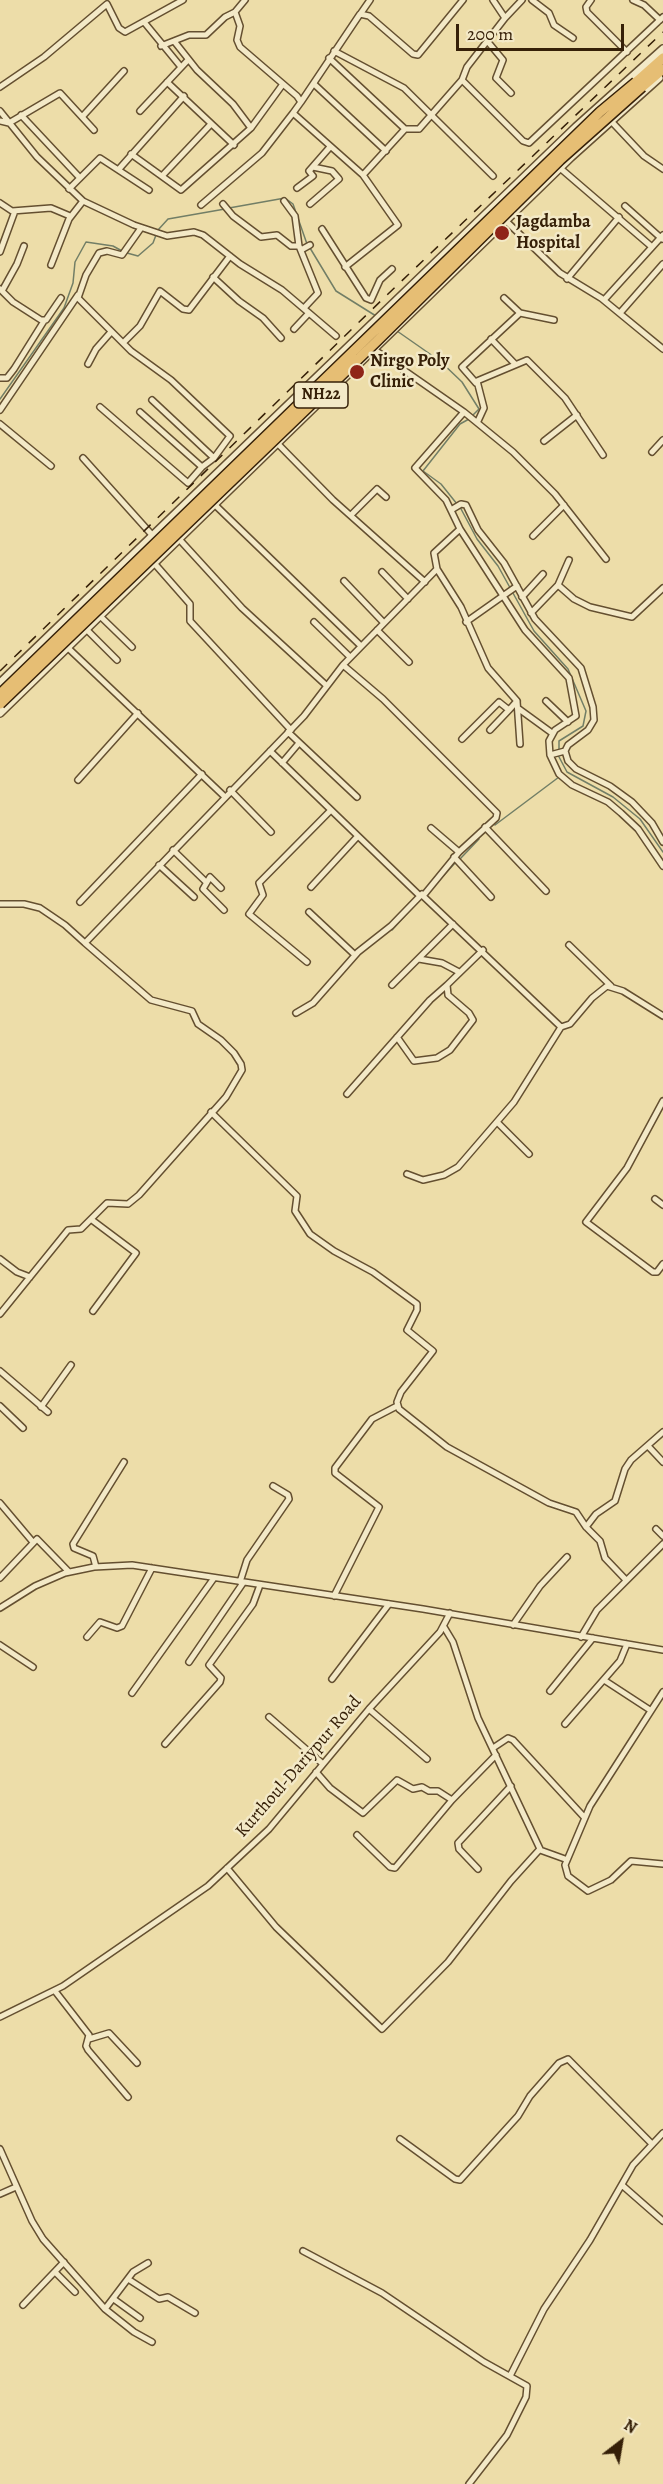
<!DOCTYPE html>
<style>
body{margin:0}
#map{position:relative;width:663px;height:2484px;overflow:hidden;background:#eddda9;font-family:Alegreya,serif}
canvas{display:block}
.north{position:absolute;left:591px;top:2412px;width:60px;height:60px;-webkit-text-stroke:4px #f3e9c7;paint-order:stroke;rotate:31deg;font-size:16px;font-weight:700;line-height:24px;text-align:center;color:#362008}
.north::after{content:'';display:block;margin:auto;width:21px;height:27px;background:#362008;clip-path:polygon(50% 0,100% 100%,50% 72%,0 100%)}
.scale{position:absolute;left:456px;top:24px;width:168px;height:27px;box-sizing:border-box;border:3px solid #362008;border-top:0;padding-left:8px;font-size:18px;line-height:21px;white-space:nowrap;color:#362008;-webkit-text-stroke:4px #f3e9c7;paint-order:stroke}
</style>
<div id="map">
<canvas width="663" height="2484"></canvas>
<div class="north">N</div>
<div class="scale">200 m</div>
</div>
<script>
const ctx = document.querySelector('canvas').getContext('2d');
ctx.lineJoin = 'round';
const poly = rows => new Path2D(rows.map(r => 'M' + r).join(''));
function trace(path, color, width, dash) { ctx.strokeStyle = color; ctx.lineWidth = width; ctx.lineCap = dash ? 'butt' : 'round'; ctx.setLineDash(dash || []); ctx.stroke(path); }
function label(font, color, halo, rows, align = 'center') {
  ctx.font = font + ' Alegreya,serif'; ctx.lineWidth = 5; ctx.setLineDash([]); ctx.textBaseline = 'middle'; ctx.strokeStyle = halo; ctx.fillStyle = color; for (const [text, x, y, turn = 0] of rows) {
    ctx.save(); ctx.translate(x, y); ctx.rotate((+turn || 0) * Math.PI / 180); ctx.textAlign = isNaN(turn) ? turn : align; if (halo) ctx.strokeText(text, 0, 0); ctx.fillText(text, 0, 0); ctx.restore();
  }
}
const stream = poly([
 [229,208,285,198,293,204,307,244],
 [158,230,168,219,225,209],
 [310,248,336,291,376,316],
 [127,253,138,256,153,243,156,235],
 [397,331,440,361,462,382,479,409,472,416],
 [0,399,64,308,73,283,75,262,86,242,113,246,122,251],
 [457,504,441,484,423,471,460,424,469,419],
 [460,507,477,539,498,566,534,631,568,669,586,711,583,726,559,741,559,751],
 [558,755,567,772,613,797,640,819,663,852],
 [495,825,559,777],
 [460,859,479,839],
 [434,886,455,863],
 [392,930,412,908]
]);
const minor = poly([
 [245,0,235,12,240,26,237,40,240,47,297,96,301,102,293,113,363,175,405,129,419,129,462,80,467,67,505,18],
 [493,0,505,18,522,0],
 [532,0,549,13,554,25,573,38],
 [591,0,586,7,587,12,627,52],
 [633,0,644,5,660,20],
 [361,13,370,0],
 [144,22,181,67],
 [174,41,197,70,233,104,251,128],
 [488,42,503,60,496,78,511,93],
 [161,46,189,35,206,35,225,17,235,12],
 [334,51,404,88,493,176],
 [329,58,405,129],
 [462,80,523,141,529,143,663,17],
 [167,82,234,145],
 [314,84,386,151],
 [0,87,44,57,107,4,119,28,125,32,183,0],
 [301,102,360,14,369,16,413,54,418,55,463,0],
 [0,111,37,157,83,201,134,225,167,236,194,232,203,235,240,264,282,290,336,336],
 [140,111,188,60],
 [21,115,80,178],
 [82,117,124,71],
 [0,121,9,123,60,93,94,130],
 [611,121,644,156,663,169],
 [131,154,181,190,251,128,283,84],
 [560,168,652,247],
 [119,169,184,96],
 [162,176,211,124],
 [297,188,313,176,309,171,330,147],
 [69,189,100,158,149,190],
 [284,201,295,216,299,246,318,293,304,308],
 [0,203,12,211,51,208,70,216],
 [223,204,233,216,261,237,277,235,291,246,299,246],
 [310,204,339,179,332,171,313,167],
 [201,205,262,153,293,113],
 [625,206,662,239],
 [506,221,560,273,601,298,663,349],
 [322,229,366,298,371,300,380,280,392,269],
 [301,250,310,245],
 [0,252,15,211],
 [51,265,69,219,83,201],
 [345,267,398,225,363,175],
 [213,277,239,301,263,318,281,338],
 [567,279,619,217],
 [0,289,13,302,41,320,46,320,61,298],
 [2,291,17,264,24,246],
 [504,298,520,313,554,320],
 [604,300,663,235],
 [620,313,663,264],
 [294,329,309,313],
 [491,339,515,364],
 [123,343,140,326,160,291,183,309,189,310,230,256],
 [375,350,464,412,415,468,446,500,460,529,434,553,437,569],
 [88,364,96,349,111,332],
 [0,378,7,378,14,369,44,321],
 [476,383,462,367,520,313],
 [152,400,214,458],
 [100,407,188,483,202,467],
 [0,410,78,295],
 [140,412,202,467,214,458,230,436,171,380,131,351,78,298,86,275,99,253,107,251,122,255,141,228],
 [464,412,513,452,555,494,606,559],
 [478,421,484,408,477,381,527,360,565,398,603,455],
 [0,424,51,466],
 [544,441,577,415],
 [278,444,333,500,425,582],
 [652,452,663,440],
 [83,458,153,536],
 [213,503,361,646],
 [451,510,461,504,466,505,478,530,504,563,535,619,581,668,593,707,594,720,588,730,568,745,565,751,568,761,576,769,610,786,632,802,652,823,663,842],
 [351,515,377,489,386,497],
 [460,529,525,630,569,678,576,716,555,730,549,741,550,755,559,774,572,785,608,802,621,813,638,829,663,866],
 [533,536,564,505],
 [179,539,242,608,327,686],
 [569,560,558,585,574,599,590,607,632,617,663,588],
 [154,563,190,604,190,621,291,730],
 [382,572,408,599],
 [344,581,384,623],
 [522,597,543,574],
 [531,613,558,585],
 [100,616,132,647],
 [314,622,350,657],
 [466,622,517,586],
 [84,627,117,660],
 [377,630,409,662],
 [67,647,224,796],
 [343,665,383,699,497,813,496,818,459,852,423,896,561,1027,570,1024,592,998,607,986,623,991,663,1016],
 [546,701,568,722],
 [519,709,552,733],
 [490,730,509,710],
 [288,732,357,797],
 [462,739,499,702,509,710,517,701],
 [270,751,419,895],
 [550,755,565,751],
 [282,763,299,743],
 [78,780,138,713],
 [230,790,271,832],
 [485,827,546,891],
 [431,828,459,852],
 [173,850,206,882],
 [454,857,491,897],
 [159,865,194,897],
 [311,887,358,836],
 [221,888,210,877,203,889,224,910],
 [80,902,202,774],
 [0,904,24,904,40,908,65,925,85,943,304,716,343,665,437,569,461,607,488,668,517,701,520,744],
 [309,912,355,955],
 [569,945,611,986],
 [419,959,442,963,459,972],
 [307,962,249,914,263,895,259,883,331,810],
 [392,985,453,924],
 [296,1013,313,1003,358,952,391,926,422,894],
 [397,1037,414,1061,437,1058,450,1050,473,1020,469,1013,448,995,447,985,483,950],
 [347,1094,430,1000,447,985],
 [663,1101,627,1168,586,1222,653,1272,657,1272,663,1264],
 [211,1112,297,1196,295,1211,310,1234,334,1251,373,1272,417,1304,417,1310,407,1330,433,1351,401,1392,397,1402,399,1409,447,1447,549,1503,576,1512,586,1527],
 [498,1123,529,1154],
 [407,1174,423,1180,444,1175,458,1167,514,1102,561,1027],
 [655,1199,663,1205],
 [92,1220,136,1253,93,1311],
 [0,1259,17,1272,30,1277],
 [0,1314,68,1230,81,1229,107,1203,128,1204,139,1195,226,1097,242,1070,241,1064,234,1053,221,1040,198,1024,192,1011,151,1000,85,943],
 [0,1371,48,1412],
 [0,1406,23,1428],
 [41,1407,71,1365],
 [648,1446,663,1462],
 [0,1503,32,1541],
 [656,1529,663,1536],
 [96,1567,93,1556,74,1548,73,1544,124,1462],
 [0,1578,37,1539,69,1572],
 [626,1580,605,1558,600,1541,586,1527,596,1514,615,1501,625,1469,631,1460,663,1432],
 [240,1582,247,1560,289,1499,288,1495,273,1486],
 [334,1596,379,1507,335,1473,335,1468,372,1419,397,1406],
 [0,1608,35,1586,65,1573,94,1567,132,1565,423,1609,663,1650],
 [513,1625,540,1586,567,1557],
 [87,1637,100,1622,117,1628,122,1626,152,1568],
 [581,1637,597,1610,663,1544],
 [0,1645,33,1667],
 [189,1662,243,1583],
 [332,1679,389,1604],
 [604,1680,650,1710],
 [550,1691,593,1638],
 [663,1692,590,1806,565,1865,568,1876,588,1891,611,1880,631,1861,663,1864],
 [132,1693,214,1578],
 [369,1709,427,1759],
 [269,1717,323,1764],
 [565,1724,620,1661,627,1644],
 [165,1744,220,1682,221,1678,209,1665,253,1604,260,1585],
 [493,1748,508,1738,513,1740,584,1817],
 [316,1772,330,1788,363,1813,397,1780,413,1789,422,1787,429,1791,438,1791,452,1800],
 [357,1835,390,1867,395,1868,452,1800,496,1755],
 [540,1850,565,1859],
 [227,1868,276,1927,382,2029,448,1962,511,1881,540,1849,478,1718,453,1642,444,1627],
 [478,1869,459,1849,458,1843,511,1786],
 [55,1991,89,2035,86,2046,88,2050,128,2097],
 [0,2017,63,1986,208,1886,269,1829,369,1709,440,1632,450,1613],
 [89,2039,109,2033,137,2063],
 [400,2139,455,2179,460,2180,518,2116,530,2096,559,2063,568,2059,651,2143],
 [0,2149,32,2221,43,2239,105,2309,134,2332,152,2342],
 [623,2186,663,2221],
 [0,2194,16,2187],
 [303,2251,382,2293,484,2362,527,2386,526,2397,507,2435,469,2484],
 [55,2272,75,2292],
 [128,2279,159,2299,168,2297,195,2313],
 [115,2300,140,2318],
 [23,2305,64,2262],
 [105,2309,133,2272,148,2263],
 [510,2376,544,2309,590,2240,633,2165,663,2133]
]);
const tertiary = poly([
 [0,683,576,127,663,49],
 [0,713,571,157,659,78]
]);
const trunk = poly([
 [636,82,663,58],
 [642,87,663,69]
]);
const rail = poly([
 [0,671,388,294,663,32]
]);
const trunkBridge = poly([
 [0,694,600,112,636,82],
 [0,704,376,342,560,160,642,87]
]);
const markers = [
 [502,233,8,"#8f2418"],
 [357,372,8,"#8f2418"]
];
const shields = [
 [321,395,54]
];
const shieldNames = [
 ["NH22",321,395]
];
const poiNames = [
 ["Jagdamba",516,223],
 ["Hospital",516,244],
 ["Nirgo Poly",370,362],
 ["Clinic",370,383]
];
const streetNames = [
 ["Kurthoul-Dariypur Road",299,1767,-49]
];
trace(stream, '#727e66', 1.5);
trace(minor, '#644f30', 8);
trace(tertiary, '#644f30', 10);
trace(trunk, '#362008', 12);
trace(minor, '#f3e9c7', 5);
trace(tertiary, '#f3e9c7', 7);
trace(trunk, '#e6be74', 9);
trace(rail, '#362008', 1.5, [10, 10]);
trace(trunkBridge, '#362008', 12, []);
trace(trunkBridge, '#e6be74', 9);
for (const [x, y, r, color] of markers) { const dot = new Path2D(); dot.arc(x, y, r, 0, 2 * Math.PI); ctx.fillStyle = color; ctx.fill(dot); trace(dot, '#f3e9c7', 2); }
for (const [x, y, w] of shields) { const box = new Path2D(); box.roundRect(x - w / 2, y - 13, w, 26, 4.5); ctx.fillStyle = '#f3e9c7'; ctx.fill(box); trace(box, '#362008', 1.5); }
label('bold 16px', '#362008', null, shieldNames);
label('bold 18px', '#362008', '#f3e9c7', poiNames, 'left');
label('18px', '#362008', '#f3e9c7', streetNames);
</script>
